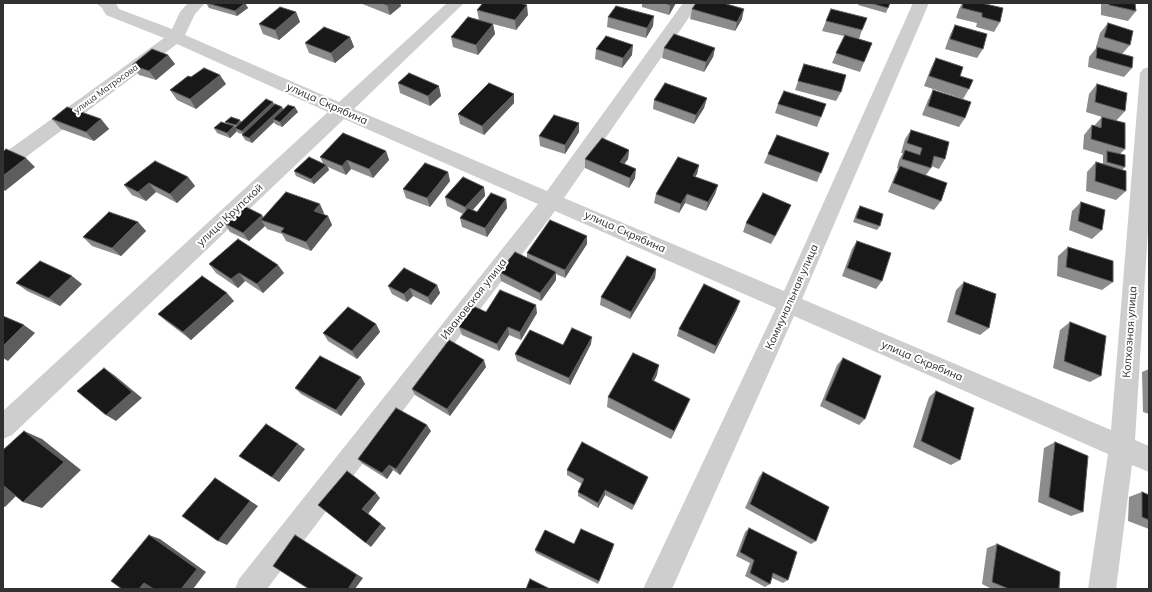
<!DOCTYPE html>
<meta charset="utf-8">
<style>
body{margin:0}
#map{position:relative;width:1152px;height:592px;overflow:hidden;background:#fff;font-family:Mulish,sans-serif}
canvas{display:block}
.frame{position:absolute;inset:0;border:4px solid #313131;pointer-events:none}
</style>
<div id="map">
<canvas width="1152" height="592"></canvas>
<div class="frame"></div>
</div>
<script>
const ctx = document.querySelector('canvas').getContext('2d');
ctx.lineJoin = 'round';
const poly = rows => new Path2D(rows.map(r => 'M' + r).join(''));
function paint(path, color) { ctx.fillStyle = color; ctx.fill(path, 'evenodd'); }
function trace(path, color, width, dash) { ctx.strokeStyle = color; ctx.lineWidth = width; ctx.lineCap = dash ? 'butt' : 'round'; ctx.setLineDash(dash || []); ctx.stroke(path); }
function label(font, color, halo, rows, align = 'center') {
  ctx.font = font + ' Mulish,sans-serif'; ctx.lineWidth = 4; ctx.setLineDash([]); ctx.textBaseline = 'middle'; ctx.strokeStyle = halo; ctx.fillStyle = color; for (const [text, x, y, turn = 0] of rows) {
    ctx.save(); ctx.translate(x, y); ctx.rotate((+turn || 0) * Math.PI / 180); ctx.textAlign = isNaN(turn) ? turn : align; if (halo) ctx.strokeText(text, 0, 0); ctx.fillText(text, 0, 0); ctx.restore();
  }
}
const minor = poly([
 [96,3,116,3,119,9,172,29,180,12,188,3,205,3,195,14,185,35,339,102,447,3,464,3,354,109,547,191,683,3,699,3,564,198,784,291,913,3,929,3,802,299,1111,430,1140,73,1143,69,1149,67,1149,213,1135,440,1149,446,1149,472,1132,465,1116,589,1088,589,1108,454,794,316,672,589,643,589,776,308,555,211,267,589,235,589,239,579,538,204,344,119,12,435,3,439,3,411,328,112,177,44,10,169,3,171,3,154,164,38,106,15,102,8,96,3]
]);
const wall = poly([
 [206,3,245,3,248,8,237,16,209,8],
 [360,3,400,3,401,6,390,15],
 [642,3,676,3,669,15,642,7],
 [859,3,890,3,886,13,858,5],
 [962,3,981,3,1000,22,994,32,976,27,977,23,956,18,959,9],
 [1101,3,1135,3,1136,11,1128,21,1101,15],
 [692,9,742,19,735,31,690,19],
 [477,10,528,15,516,30,493,24,495,34,478,55,453,47,451,37,479,20],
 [296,12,300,22,279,40,263,34,259,24],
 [608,17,653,26,646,38,607,27],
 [826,21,862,30,859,39,872,43,860,72,832,63,844,36,822,31],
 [1108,23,1130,45,1122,54,1132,68,1124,77,1088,67,1089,57,1097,47,1096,47,1100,33],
 [955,25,983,49,977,58,945,49,950,35],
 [350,37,354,47,335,63,309,53,305,43],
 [664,48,715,48,713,57,704,72,662,58],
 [596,49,632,55,622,68,595,59],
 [168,55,175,64,156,80,139,75,132,65],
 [936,58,960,76,969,89,963,99,924,86,931,68],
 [804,64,841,92,836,101,795,90],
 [191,77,226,84,196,109,177,100,170,90],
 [398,83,441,96,430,106,400,93],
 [1097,84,1125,111,1116,121,1125,149,1120,154,1125,167,1122,170,1126,191,1116,200,1086,191,1087,172,1096,162,1103,164,1103,155,1083,149,1084,135,1092,125,1094,126,1102,117,1112,120,1086,112,1089,94],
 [933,90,965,118,959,127,922,115,928,100],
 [707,98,704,108,694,124,653,109,654,100],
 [514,103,484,135,460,124,458,114],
 [778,104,826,104,817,127,775,113],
 [275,105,283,109,298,112,282,127,275,124,274,122,252,143,245,140,242,135,242,134,238,133,236,129,237,131,230,138,217,133,214,128,227,124,225,122,241,122],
 [52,119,101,119,109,129,94,141,61,129],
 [579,123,579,132,565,154,540,146,539,136],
 [911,130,945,159,939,169,931,166,931,168,926,175,941,201,934,210,888,192,895,175,898,169,897,168,899,160,903,153,901,153,905,139],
 [629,150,628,159,624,164,635,178,629,188,585,168,585,159],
 [386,151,389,160,373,178,351,169,346,175,328,167,329,170,314,184,296,176,294,171,323,163,320,157],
 [829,153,817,182,764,163,768,154],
 [699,165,697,174,695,177,718,185,715,194,706,211,685,203,679,213,654,203,656,194],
 [448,172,450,181,430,207,406,198,403,189],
 [188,177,195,186,177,203,156,192,146,201,132,195,124,185],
 [484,187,485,196,473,210,477,212,506,199,507,208,487,237,462,227,460,218,463,214,447,206,445,197],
 [1081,202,1102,230,1092,239,1069,230,1072,211],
 [791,205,787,214,771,244,743,232,746,223],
 [860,206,880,226,877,230,853,222,857,211],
 [324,213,323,214,328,216,332,225,311,251,286,241,282,234,267,229,265,226,249,241,230,232,224,223,262,215,263,218],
 [138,222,146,231,121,256,92,246,83,237],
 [857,241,882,281,876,289,842,276,852,249],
 [587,244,565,278,556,274,556,280,541,301,501,281,499,272,527,258,527,253],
 [1068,247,1113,282,1102,290,1057,276,1058,256],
 [209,264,284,273,263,293,245,281,238,288,216,273],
 [656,269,655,278,630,319,600,305,601,297],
 [964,282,989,328,980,335,947,322,956,290],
 [16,283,82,284,60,306,27,291],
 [437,285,440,293,431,305,413,296,407,302,392,294,388,286],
 [234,301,191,340,166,321,158,314],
 [737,309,714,354,677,336,679,329],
 [486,312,537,313,521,340,509,335,499,351,462,335,459,327],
 [1070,322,1101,376,1090,382,1053,368,1060,330],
 [376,324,380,332,357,359,328,341,323,333],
 [591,344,570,385,517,361,515,354,563,345],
 [843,358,865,419,859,425,820,406,837,365],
 [486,367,450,416,415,395,412,389],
 [1149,369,1149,414,1143,412,1142,372],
 [657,375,654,381,686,408,671,439,607,407,608,397],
 [361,377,365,384,341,416,301,394,295,388],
 [936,391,960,460,951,465,913,447,929,397],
 [431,431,400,475,393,470,387,479,363,464,358,459],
 [1055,442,1083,512,1071,516,1038,502,1044,448],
 [305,449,279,482,239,456],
 [567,470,646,482,632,510,605,495,598,508,578,496,578,492,582,484,567,475],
 [763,472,816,541,811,544,745,508,759,477],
 [1142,492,1149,495,1149,529,1128,521,1129,497],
 [749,528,788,580,783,583,772,578,770,584,765,587,745,576,750,563,736,556,745,532],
 [574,544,613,548,598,584,536,553,535,550],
 [997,544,1059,589,992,589,982,584,987,548]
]);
const shadedWall = poly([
 [245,3,248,8,237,16,235,11],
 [390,3,400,3,401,6,390,15,387,5],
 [671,3,676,3,669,15,670,5],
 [527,5,528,15,516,30,515,20],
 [744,9,742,19,735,31,737,22],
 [296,12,300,22,279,40,275,30],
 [654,16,653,26,646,38,647,28],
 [493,24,495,34,478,55,476,45],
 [350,37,354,47,335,63,331,53],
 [633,45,632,55,622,68,623,58],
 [715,48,713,57,704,72,706,62],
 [168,55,175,64,156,80,149,71],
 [220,75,226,84,196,109,190,99],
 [439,86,441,96,430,106,428,96],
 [514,94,514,103,484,135,482,126],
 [707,98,704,108,694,124,696,115],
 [273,102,276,107,245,136,242,131],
 [282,107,285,112,273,119,274,122,252,143,249,138],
 [295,107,298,112,282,127,280,122],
 [101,119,109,129,94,141,86,132],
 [240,120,243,125,238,129,236,125],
 [579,123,579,132,565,154,565,145],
 [234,126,237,131,230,138,227,133],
 [629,150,628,159,619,171,620,162],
 [386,151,389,160,373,178,369,169],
 [26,158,35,167,5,191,3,189,3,176],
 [347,160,351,169,346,175,342,166],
 [326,165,329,170,314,184,311,179],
 [699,165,697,174,690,185,693,176],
 [636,169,635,178,629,188,630,178],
 [448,172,450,181,430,207,427,198],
 [188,177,195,186,177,203,170,194],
 [149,183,156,192,146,201,138,192],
 [718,185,715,194,706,211,708,202],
 [484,187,485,196,467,216,465,207],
 [687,194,685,203,679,213,681,204],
 [506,199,507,208,487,237,485,228],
 [320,204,324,213,319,220,314,211],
 [791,205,787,214,771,244,775,236],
 [262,215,266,222,261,220,265,226,249,241,243,233],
 [328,216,332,225,311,251,306,242],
 [138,222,146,231,121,256,112,248],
 [587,236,587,244,565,278,565,270],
 [278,265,284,273,263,293,257,284],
 [656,269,655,278,630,319,631,312],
 [556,272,556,280,541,301,540,293],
 [239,273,245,281,238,288,231,279],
 [72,276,82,284,60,306,49,298],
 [437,285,440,293,431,305,428,297],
 [410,288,413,296,407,302,404,294],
 [227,293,234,301,191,340,183,332],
 [740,301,737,309,714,354,716,346],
 [536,305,537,313,521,340,520,332],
 [376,324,380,332,357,359,352,351],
 [24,325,35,333,8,361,3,358,3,346],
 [508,327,509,335,499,351,497,344],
 [592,337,591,344,570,385,569,378],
 [484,360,486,367,450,416,447,409],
 [659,365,657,375,649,390,652,380],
 [104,368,114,375,142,398,116,421,106,415],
 [361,377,365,384,341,416,336,410],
 [690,399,686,408,671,439,674,431],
 [427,425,431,431,400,475,396,469],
 [24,431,42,439,81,470,42,508,23,502],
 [298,444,305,449,279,482,272,477],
 [389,465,393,470,387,479,382,473],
 [648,477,646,482,632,510,634,505],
 [215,478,258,506,227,545,218,541],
 [3,485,21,491,5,507,3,506],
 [605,490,605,495,598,508,598,503],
 [376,493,380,498,368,514,362,509],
 [381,524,386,528,371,547,366,543],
 [149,535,160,539,206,572,193,589,181,589],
 [295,535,363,578,355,589,348,589],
 [614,544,613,548,598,584,599,581],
 [144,583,155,585,152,589,139,589]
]);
const building = poly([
 [207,3,245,3,235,11,207,3],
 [382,3,390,3,387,5,382,3],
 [483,3,520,3,527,5,515,20,477,10,483,3],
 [664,3,671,3,670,5,664,3],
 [696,3,723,3,744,9,737,22,692,9,696,3],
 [870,3,890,3,888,8,870,3],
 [963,3,981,3,1003,8,1000,22,982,17,982,13,962,8,963,3],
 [1109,3,1135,3,1136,11,1109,5,1109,3],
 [616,6,654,16,647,28,608,17,616,6],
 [280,7,296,12,275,30,259,24,280,7],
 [831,9,867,18,862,30,826,21,831,9],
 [468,17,493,24,476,45,451,37,468,17],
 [1108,23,1133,31,1130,45,1104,37,1108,23],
 [955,25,987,34,983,49,950,39,955,25],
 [324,27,350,37,331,53,305,43,324,27],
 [674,34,715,48,706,62,664,48,674,34],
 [845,35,872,43,864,62,836,53,845,35],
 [606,36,633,45,623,58,596,49,606,36],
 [1097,47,1133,57,1132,68,1096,58,1097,47],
 [152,49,168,55,149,71,132,65,152,49],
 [936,58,963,67,960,76,973,80,969,89,929,76,936,58],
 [804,64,846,75,841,92,798,81,804,64],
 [204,68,220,75,190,99,170,90,188,76,191,77,204,68],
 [409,73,439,86,428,96,398,83,409,73],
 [489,83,514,94,482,126,458,114,489,83],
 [665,83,707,98,696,115,654,100,665,83],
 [1097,84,1127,93,1125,111,1095,102,1097,84],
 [933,90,971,102,965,118,928,106,933,90],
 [784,91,826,104,821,117,778,104,784,91],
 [266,99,273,102,242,131,235,128,266,99],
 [275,104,282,107,249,138,242,135,275,104],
 [288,105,295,107,280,122,273,119,288,105],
 [67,107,101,119,86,132,52,119,67,107],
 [554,115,579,123,565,145,539,136,554,115],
 [231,117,240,120,236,125,225,122,231,117],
 [1102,117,1125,123,1125,149,1091,139,1092,125,1101,128,1102,117],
 [221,122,234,126,227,133,214,128,221,122],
 [911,130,949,142,945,159,934,156,931,168,902,159,905,150,920,155,922,148,907,143,911,130],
 [343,133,386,151,369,169,347,160,342,166,320,157,343,133],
 [777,135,829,153,821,173,768,154,777,135],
 [602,138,629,150,620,162,636,169,630,178,585,159,602,138],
 [6,149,26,158,3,176,3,152,6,149],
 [1107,151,1125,155,1125,167,1107,162,1107,151],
 [309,157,326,165,311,179,294,171,309,157],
 [678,157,699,165,693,176,718,185,708,202,687,194,681,204,656,194,678,157],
 [155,161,188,177,170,194,149,183,138,192,124,185,155,161],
 [1096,162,1126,171,1126,191,1095,181,1096,162],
 [425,163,448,172,427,198,403,189,425,163],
 [900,166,947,183,941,201,893,183,900,166],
 [463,177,484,187,465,207,445,197,463,177],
 [286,192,320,204,314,211,328,216,306,242,281,232,284,228,261,220,286,192],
 [491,193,506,199,485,228,460,218,468,208,477,212,491,193],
 [763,193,791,205,775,236,746,223,763,193],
 [1081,202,1105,210,1102,230,1078,221,1081,202],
 [242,205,262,215,243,233,224,223,242,205],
 [860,206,883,214,880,226,856,218,860,206],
 [109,212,138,222,112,248,83,237,109,212],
 [550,220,587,236,565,270,527,253,550,220],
 [238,239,278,265,257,284,239,273,231,279,209,264,238,239],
 [857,241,891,253,882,281,847,268,857,241],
 [1068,247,1113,261,1113,282,1066,267,1068,247],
 [515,252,556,272,540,293,499,272,515,252],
 [627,256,656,269,631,312,601,297,627,256],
 [40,261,72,276,49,298,16,283,40,261],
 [404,268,437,285,428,297,410,288,404,294,388,286,404,268],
 [202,276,227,293,183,332,158,314,202,276],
 [964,282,996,294,989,328,955,314,964,282],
 [704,284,740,301,716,346,679,329,704,284],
 [500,290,536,305,520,332,508,327,497,344,459,327,473,306,486,312,500,290],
 [348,307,376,324,352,351,323,333,348,307],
 [3,316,24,325,3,346,3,316],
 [1070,322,1106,336,1101,376,1064,361,1070,322],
 [572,328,592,337,569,378,515,354,530,330,563,345,572,328],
 [449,340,484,360,447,409,412,389,449,340],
 [633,353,659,365,652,380,690,399,674,431,608,397,633,353],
 [320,356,361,377,336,410,295,388,320,356],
 [843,358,881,376,865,419,825,400,843,358],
 [104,368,132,392,106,415,77,391,104,368],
 [936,391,974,408,960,460,921,441,936,391],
 [396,408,427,425,396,469,389,465,382,473,358,459,396,408],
 [266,424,298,444,272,477,239,456,266,424],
 [24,431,64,462,23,502,3,485,3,450,24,431],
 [582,442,648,477,634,505,605,490,598,503,578,492,584,479,567,470,582,442],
 [1055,442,1088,456,1083,512,1049,497,1055,442],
 [347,471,376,493,362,509,381,524,366,543,318,505,347,471],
 [763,472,829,507,816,541,750,504,763,472],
 [215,478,250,501,218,541,182,516,215,478],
 [1142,492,1149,495,1149,520,1142,517,1142,492],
 [749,528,797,552,788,580,773,573,770,584,750,573,754,560,740,552,749,528],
 [581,529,614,544,599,581,535,550,545,530,574,544,581,529],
 [149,535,197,569,181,589,154,589,144,583,139,589,122,589,111,581,149,535],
 [295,535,357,575,348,589,309,589,273,566,295,535],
 [997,544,1060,572,1059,589,1009,589,992,582,997,544],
 [530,579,550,589,526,589,530,579]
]);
const farStreetnames = [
 ["улица Матросова",106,89,-36]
];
const streetNames = [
 ["улица Скрябина",327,104,24],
 ["улица Крупской",230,215,-43],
 ["улица Скрябина",625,232,24],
 ["Коммунальная улица",792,297,-66],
 ["Ивановская улица",474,299,-52],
 ["Колхозная улица",1130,332,-86],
 ["улица Скрябина",922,361,23]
];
paint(minor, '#cecece');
paint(wall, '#8c8c8c');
paint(shadedWall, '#5d5d5d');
paint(building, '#181818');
trace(building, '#5d5d5d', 1);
label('9px', '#313131', '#fff', farStreetnames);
label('11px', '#313131', '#fff', streetNames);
</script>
